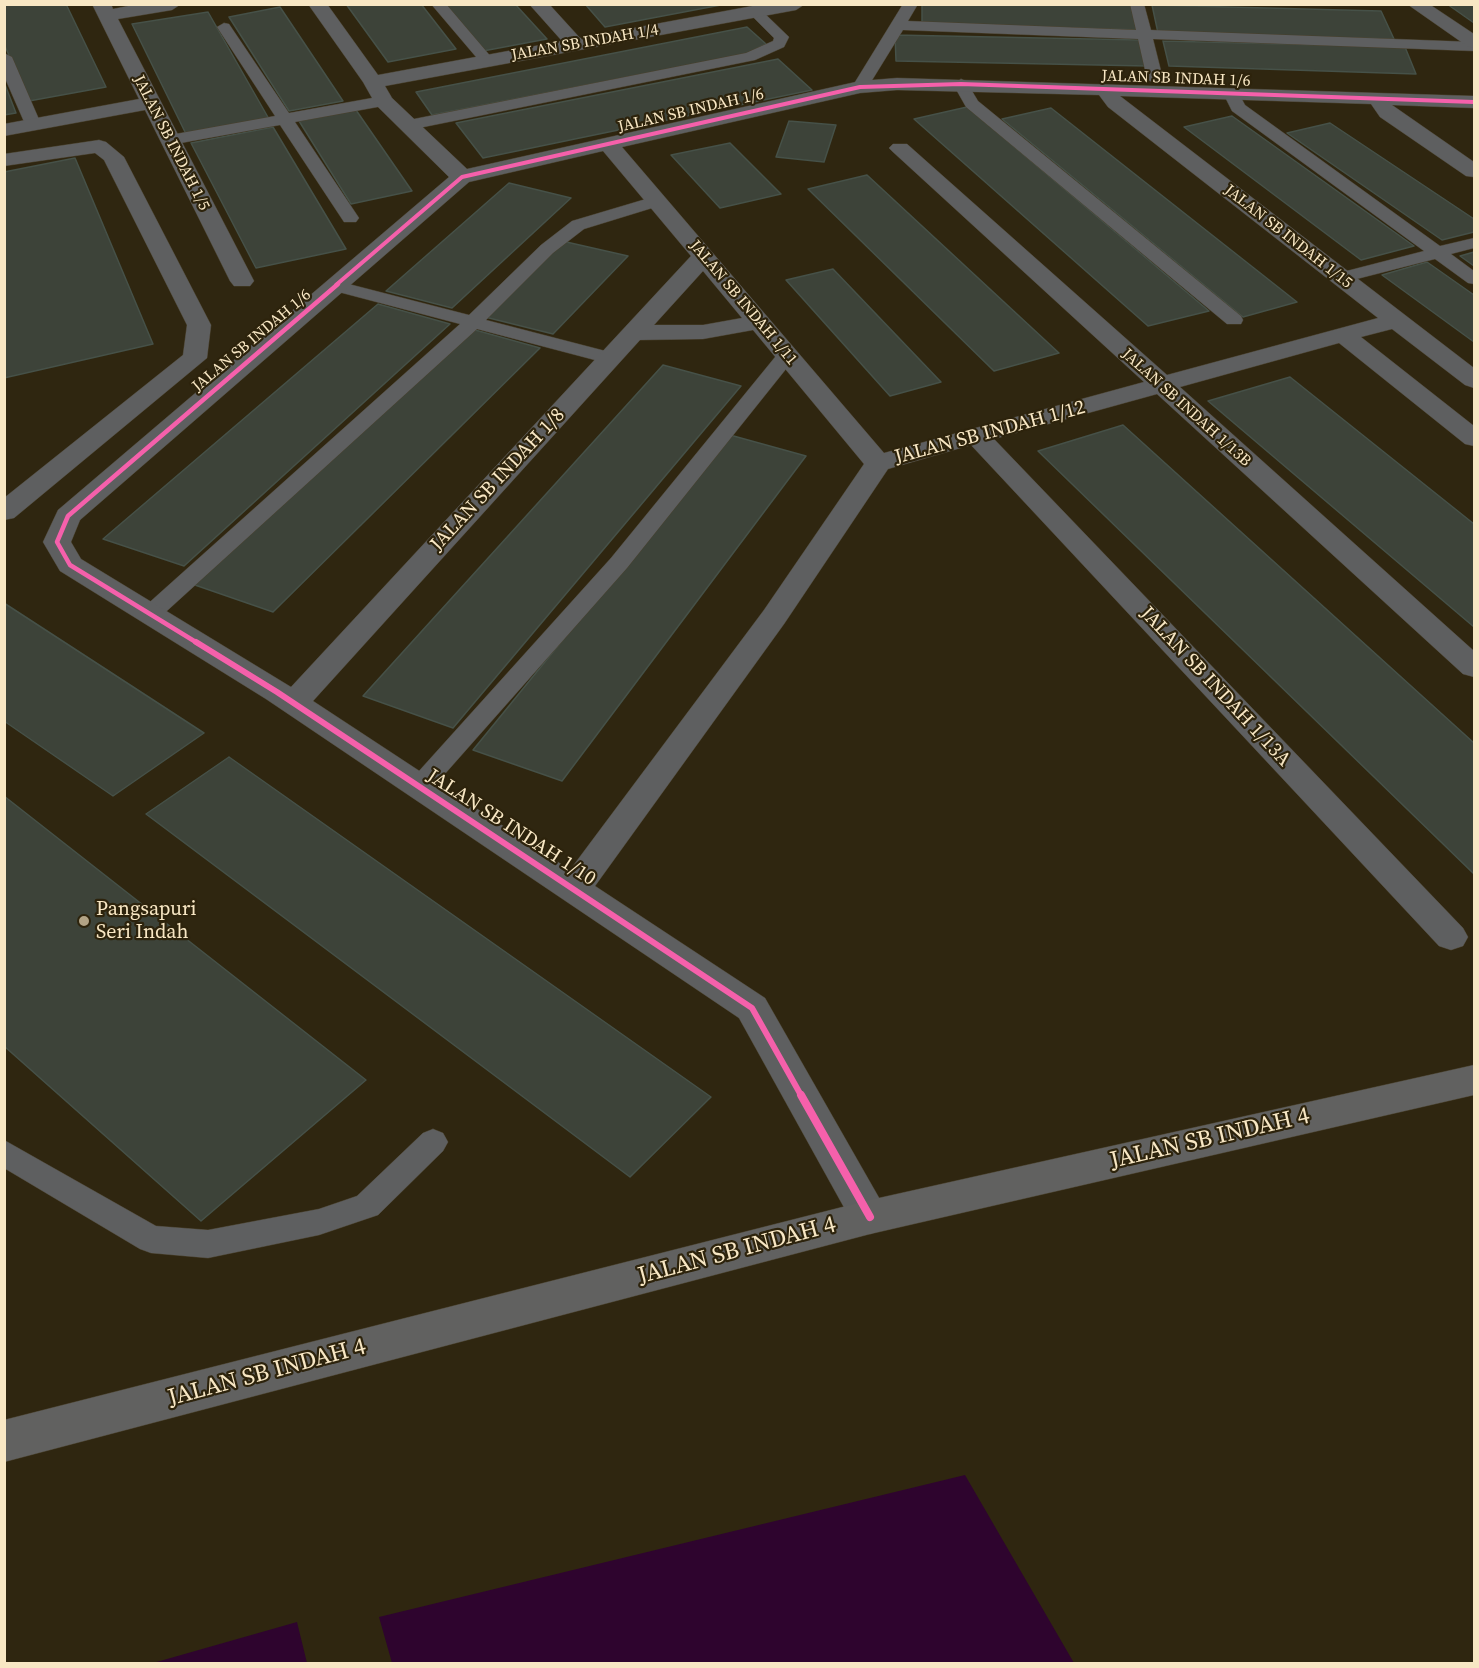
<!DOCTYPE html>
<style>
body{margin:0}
#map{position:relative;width:1479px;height:1668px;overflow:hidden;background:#2f2610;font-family:"Source Serif 4",serif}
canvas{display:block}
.frame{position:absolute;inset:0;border:6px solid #f8e7c4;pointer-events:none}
</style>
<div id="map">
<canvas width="1479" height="1668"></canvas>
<div class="frame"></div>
</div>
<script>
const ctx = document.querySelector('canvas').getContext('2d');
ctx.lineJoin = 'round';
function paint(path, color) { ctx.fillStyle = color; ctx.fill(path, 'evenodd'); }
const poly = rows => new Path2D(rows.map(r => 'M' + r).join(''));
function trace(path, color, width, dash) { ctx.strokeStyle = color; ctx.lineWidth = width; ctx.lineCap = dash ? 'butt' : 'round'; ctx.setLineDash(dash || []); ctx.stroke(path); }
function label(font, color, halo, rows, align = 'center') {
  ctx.font = font + ' "Source Serif 4",serif'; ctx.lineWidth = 4.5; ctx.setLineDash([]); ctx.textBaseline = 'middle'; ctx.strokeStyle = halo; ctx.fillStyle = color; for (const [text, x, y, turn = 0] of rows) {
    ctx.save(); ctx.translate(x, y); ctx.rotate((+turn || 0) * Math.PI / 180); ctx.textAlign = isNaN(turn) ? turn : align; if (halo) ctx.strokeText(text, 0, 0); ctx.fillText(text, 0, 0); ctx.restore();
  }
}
const water = poly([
 [965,1475,1074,1663,392,1663,379,1617],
 [297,1622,307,1663,153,1663]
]);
const building = poly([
 [4,4,66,4,106,87,29,101,4,44,4,4],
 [346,4,421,4,456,49,388,62,346,4],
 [444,4,515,4,547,39,483,51,444,4],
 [585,4,726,4,605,27,585,4],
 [922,4,1135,5,1140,30,922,23,922,4],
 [1447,4,1474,4,1474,23,1447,4],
 [1152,5,1381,11,1394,39,1158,33,1152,5],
 [280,7,343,101,289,111,229,17,280,7],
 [208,12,269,119,186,134,132,24,208,12],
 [747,27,766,44,746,54,432,115,416,92,747,27],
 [895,35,1141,40,1148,66,896,61,895,35],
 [1163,41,1405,47,1416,74,1169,66,1163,41],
 [778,59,812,90,483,158,456,123,778,59],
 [4,82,16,113,4,115,4,82],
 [967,107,1209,311,1148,326,914,119,967,107],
 [1051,108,1297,302,1243,317,1002,119,1051,108],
 [356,110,412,191,351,204,299,121,356,110],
 [1232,116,1414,246,1361,260,1184,127,1232,116],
 [789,121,836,125,824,162,776,157,789,121],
 [1330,123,1474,219,1474,232,1442,240,1287,133,1330,123],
 [273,127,346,249,256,268,191,143,273,127],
 [730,143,781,194,720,208,671,155,730,143],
 [75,158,153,344,4,378,4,172,75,158],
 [867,175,1059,353,994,371,808,189,867,175],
 [509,183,571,198,452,308,386,291,509,183],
 [562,241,628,256,553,334,485,317,562,241],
 [1474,252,1474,266,1460,256,1474,252],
 [1427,262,1474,295,1474,342,1382,275,1427,262],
 [833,269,941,382,890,396,786,280,833,269],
 [378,304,450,324,184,566,103,539,378,304],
 [468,328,540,348,273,612,192,584,468,328],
 [663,365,741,386,453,728,363,696,663,365],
 [1290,377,1474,524,1474,627,1208,401,1290,377],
 [1123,425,1474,743,1474,874,1038,451,1123,425],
 [730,435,806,456,562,781,473,750,730,435],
 [4,603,204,733,113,796,4,721,4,603],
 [229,757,711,1097,630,1177,146,814,229,757],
 [4,796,366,1080,201,1221,4,1046,4,796]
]);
const lane = poly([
 [431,4,446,4,492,58,495,61,492,64,482,64,431,4],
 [903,4,918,4,908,21,1136,30,1130,4,1144,4,1151,30,1474,42,1474,51,1153,39,1163,79,1155,84,1147,79,1138,39,903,30,866,90,854,90,852,87,903,4],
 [755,8,760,9,789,37,784,47,755,60,409,130,401,125,409,120,746,53,773,41,774,38,748,12,755,8],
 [224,23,229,24,289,113,383,96,391,101,383,106,295,122,359,218,356,222,344,222,280,125,170,145,162,140,170,135,275,116,217,27,224,23],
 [4,53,12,57,41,124,39,127,33,129,25,124,4,76,4,53],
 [961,79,966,81,978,101,1241,316,1243,320,1241,324,1227,324,966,107,953,84,961,79],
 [1232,90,1238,92,1245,105,1440,246,1474,238,1474,248,1451,254,1474,271,1474,284,1468,283,1435,259,1341,283,1335,282,1332,278,1335,274,1424,251,1232,111,1224,95,1232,90],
 [656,196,665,201,662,205,584,229,553,253,486,320,617,354,620,358,617,362,610,364,477,329,158,619,150,621,142,619,139,614,142,609,460,324,331,290,328,286,331,282,337,281,469,315,541,245,572,221,656,196],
 [787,349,794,351,797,355,794,359,627,568,428,793,419,796,410,793,407,787,410,781,611,558,780,351,787,349],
 [433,1129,443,1133,448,1142,443,1151,378,1215,319,1235,208,1258,151,1253,140,1249,4,1168,4,1140,156,1226,208,1230,319,1209,357,1196,423,1133,433,1129]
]);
const street = poly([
 [92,4,111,4,113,9,138,4,181,4,172,10,118,19,254,281,250,286,234,286,230,281,145,110,4,136,4,124,139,99,92,4],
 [308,4,327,4,378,75,562,41,529,4,549,4,580,38,763,4,805,4,796,10,385,86,392,98,467,169,860,81,897,78,1474,96,1474,108,1392,105,1474,162,1474,177,1466,176,1380,117,1371,104,1120,96,1474,368,1474,388,1465,385,1392,329,1361,337,1474,426,1474,446,1465,444,1339,343,1180,387,1474,651,1474,677,1463,674,1157,394,994,439,1463,928,1468,937,1463,946,1451,950,1439,946,971,445,888,469,784,624,595,886,765,998,890,1217,884,1229,870,1234,856,1229,739,1018,266,699,60,571,43,542,58,510,449,177,376,105,363,82,308,4],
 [897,90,1099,95,1108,107,1378,318,1167,375,907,144,893,144,889,148,893,152,1144,382,884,453,622,147,860,93,897,90],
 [603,151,691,256,291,687,81,559,71,542,80,520,469,182,603,151],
 [703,271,742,318,703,325,654,325,703,271],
 [753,330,864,464,764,610,570,870,313,701,640,340,703,339,753,330],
 [1407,4,1429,4,1474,34,1474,48,1467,46,1407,4],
 [99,140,106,142,124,157,211,325,207,358,14,518,4,520,4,498,183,355,187,325,104,160,95,153,4,166,4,154,99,140]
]);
const secondary = poly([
 [1474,1065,1474,1095,870,1234,4,1462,4,1420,870,1200,1474,1065]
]);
const cyclewayFar3 = poly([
 [336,285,462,177,860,87,961,84,1474,102]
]);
const cyclewayFar2 = poly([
 [199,644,70,565,57,542,68,516,338,284]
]);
const cyclewayFar1 = poly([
 [196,642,277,692,752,1008,802,1097]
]);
const cycleway = poly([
 [801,1095,870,1217]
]);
const markers = [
 [84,921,6,"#b2a385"]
];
const farStreetnames = [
 ["JALAN SB INDAH 1/4",585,43,-10],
 ["JALAN SB INDAH 1/6",1176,79,2],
 ["JALAN SB INDAH 1/6",691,111,-13],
 ["JALAN SB INDAH 1/5",171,143,63],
 ["JALAN SB INDAH 1/15",1288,237,38],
 ["JALAN SB INDAH 1/11",743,303,50],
 ["JALAN SB INDAH 1/6",252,341,-40],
 ["JALAN SB INDAH 1/13B",1186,408,42]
];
const streetNames = [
 ["JALAN SB INDAH 1/12",990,433,-15],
 ["JALAN SB INDAH 1/8",498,480,-47],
 ["JALAN SB INDAH 1/13A",1215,687,47],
 ["JALAN SB INDAH 1/10",511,828,33]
];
const poiNames = [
 ["Pangsapuri",96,910],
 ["Seri Indah",96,933]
];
const nearStreetnames = [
 ["JALAN SB INDAH 4",1210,1139,-13],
 ["JALAN SB INDAH 4",737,1251,-15],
 ["JALAN SB INDAH 4",267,1373,-15]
];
paint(water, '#2e042e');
paint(building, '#3d4339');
trace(building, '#465148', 1.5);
trace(lane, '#49402c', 1);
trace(street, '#49402c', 1);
trace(secondary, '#49402c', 1);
paint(lane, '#5e5f60');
paint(street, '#5e5f60');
paint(secondary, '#616160');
trace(cyclewayFar3, '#f560ab', 4);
trace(cyclewayFar2, '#f560ab', 4.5);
trace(cyclewayFar1, '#f560ab', 6);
trace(cycleway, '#f560ab', 8);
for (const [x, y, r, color] of markers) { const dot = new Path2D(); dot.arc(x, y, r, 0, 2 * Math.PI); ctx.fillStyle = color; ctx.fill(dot); trace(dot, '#2d230c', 2); }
label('16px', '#f8e7c4', '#2d230c', farStreetnames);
label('20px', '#f8e7c4', '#2d230c', streetNames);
label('20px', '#f8e7c4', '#2d230c', poiNames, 'left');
label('24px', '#f8e7c4', '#2d230c', nearStreetnames);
</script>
